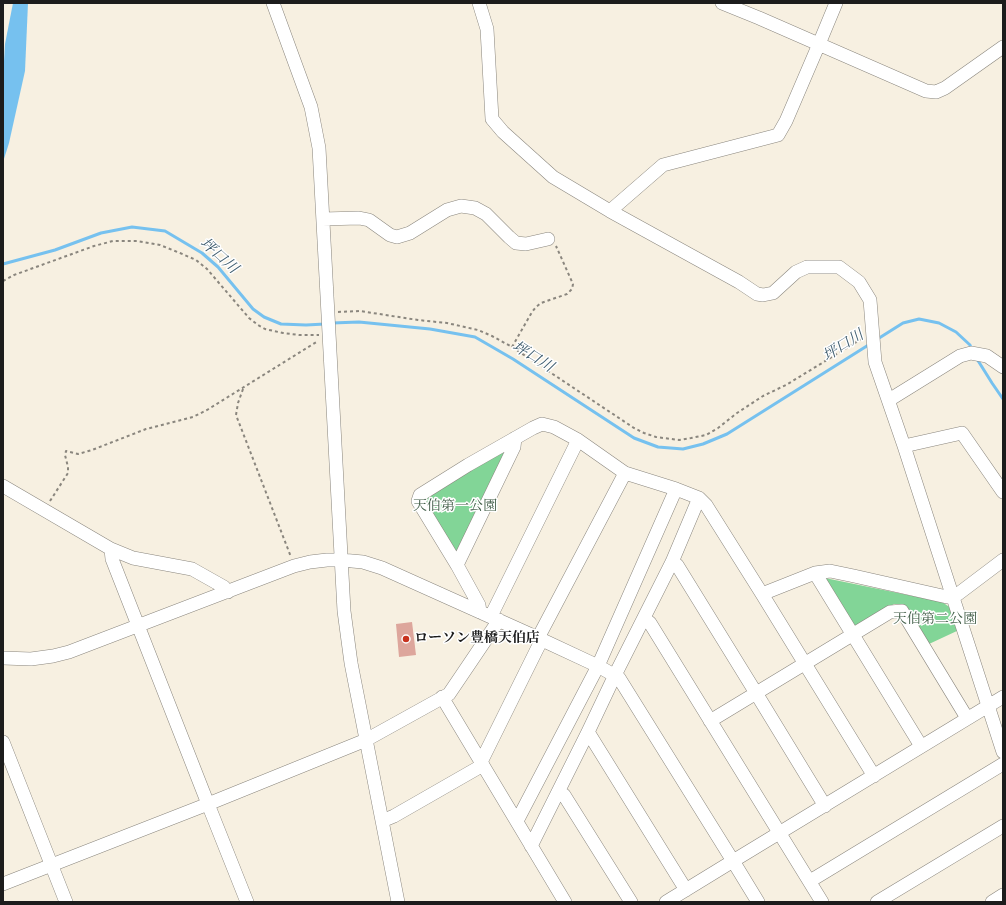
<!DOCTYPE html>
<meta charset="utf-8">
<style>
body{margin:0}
#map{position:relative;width:1006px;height:905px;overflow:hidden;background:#f7f0e1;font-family:Vollkorn,serif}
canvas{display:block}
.frame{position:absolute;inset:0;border:4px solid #1c1c1c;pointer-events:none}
</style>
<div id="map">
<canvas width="1006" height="905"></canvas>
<div class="frame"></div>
</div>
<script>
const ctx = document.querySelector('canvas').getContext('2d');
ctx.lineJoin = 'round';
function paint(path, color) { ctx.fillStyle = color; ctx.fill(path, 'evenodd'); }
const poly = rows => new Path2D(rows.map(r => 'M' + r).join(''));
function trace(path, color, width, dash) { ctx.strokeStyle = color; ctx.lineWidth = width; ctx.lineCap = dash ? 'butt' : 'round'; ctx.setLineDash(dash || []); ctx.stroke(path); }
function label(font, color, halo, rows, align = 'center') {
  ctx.font = font + ' Vollkorn,"Noto Serif JP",serif'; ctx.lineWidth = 3; ctx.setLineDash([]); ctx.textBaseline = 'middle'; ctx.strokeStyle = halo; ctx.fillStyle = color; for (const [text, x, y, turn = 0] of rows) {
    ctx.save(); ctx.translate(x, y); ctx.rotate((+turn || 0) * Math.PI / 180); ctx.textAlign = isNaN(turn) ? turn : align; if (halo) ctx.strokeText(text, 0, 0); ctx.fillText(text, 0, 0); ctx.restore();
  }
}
const green = poly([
 [508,448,457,553,424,499],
 [825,578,942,602,951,608,959,630,929,644,903,604,894,604,854,627]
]);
const water = poly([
 [13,3,28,3,25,71,9,143,3,162,3,78,5,44]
]);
const stream = poly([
 [3,264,55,250,101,233,132,227,165,231,202,253,218,267,253,309,264,317,281,324,306,325,325,324],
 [332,323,359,322,430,329,475,337,513,359,634,438,658,447,683,449,703,444,727,434,870,344],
 [876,340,903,323,919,319,939,323,956,332,970,345,972,350],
 [977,359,992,383,1003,399]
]);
const building = poly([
 [412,622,416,655,399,657,396,624]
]);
const path = poly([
 [3,281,14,275,94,246,113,241,137,241,160,245,180,253,196,260,207,269,249,318,258,325,265,329,283,333,299,335,319,335],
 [338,312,360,311,418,320,447,323,478,330,492,336,512,347,634,428,644,433,656,437,679,440,691,438,706,435,718,428,737,413,763,396,786,385,863,338],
 [512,347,532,312,536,307,541,303,567,294,572,289,573,284,556,246],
 [243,389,238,403,236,415,291,557],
 [50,501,68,473,68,467,65,455,66,451,78,454,92,450,146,429,193,417,207,410,318,341]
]);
const minor = poly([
 [273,3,311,107,319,148,344,611,351,663,398,902],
 [479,3,487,29,492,119,503,132,553,177,610,211,739,282,757,294,763,295,773,293,796,272,807,267,839,267,859,282,870,300,875,362,904,446,1003,752],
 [722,3,759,18,926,91,936,92,945,88,1003,47],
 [610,211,663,165,778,135,786,121,819,44,836,3],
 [323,219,359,218,369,220,390,235,397,237,410,233,447,210,461,206,475,208,486,214,509,237,516,243,526,244,548,239],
 [889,400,960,356,971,353,987,356,1003,367],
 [904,446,962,433,1003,492],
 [3,486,111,549,112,559,208,804,366,740,449,694,499,620],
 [111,549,133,558,192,569,224,587,228,592],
 [672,562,677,565,756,693,825,806],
 [457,565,514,447,515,438],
 [815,573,921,746],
 [762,594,815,573,830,571,854,576,947,597,952,596,958,594,1003,560],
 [480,612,479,605,457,565,418,501,420,495,468,465,533,428,542,424,554,427,578,440,625,473,676,489,699,498,706,505,762,594,874,776],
 [491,616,578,440],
 [644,618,650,623,822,902],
 [538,638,625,473],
 [3,658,31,659,53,656,69,652,294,566,310,562,327,560,341,560,363,562,382,568,538,638,598,666,619,678,733,861,666,902],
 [442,697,565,902],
 [710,721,890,612,902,611,967,718],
 [588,732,686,890],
 [3,742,66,902],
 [481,762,542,639],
 [559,791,564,795,631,902],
 [382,821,394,816,483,765],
 [517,821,598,666,676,489],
 [531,846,588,732,615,675,672,562,699,498],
 [810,881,1003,764],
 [3,884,208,804,247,902],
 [758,902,733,861,1003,697],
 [877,902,1003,826],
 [992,902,1003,895]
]);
const markers = [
 [406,639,4,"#c8321e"]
];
const parkNames = [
 ["天伯第一公園",455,507],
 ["天伯第二公園",935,620]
];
const poiNames = [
 ["ローソン豊橋天伯店",414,639]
];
const waterNames = [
 ["坪口川",218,257,42],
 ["坪口川",844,347,-32],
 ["坪口川",532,358,32]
];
paint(green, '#82d597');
paint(water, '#76c1ef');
trace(stream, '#76c1ef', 3);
paint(building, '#dda69c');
trace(minor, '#8a867e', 14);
trace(path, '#8a867e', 2, [3, 3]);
trace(minor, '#fff', 13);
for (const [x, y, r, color] of markers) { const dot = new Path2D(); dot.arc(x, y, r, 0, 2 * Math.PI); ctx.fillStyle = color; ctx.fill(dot); trace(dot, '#fff', 1.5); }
label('14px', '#405d47', '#fff', parkNames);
label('bold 14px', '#1c1c1c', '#fff', poiNames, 'left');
label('italic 15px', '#405e70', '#fff', waterNames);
</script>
